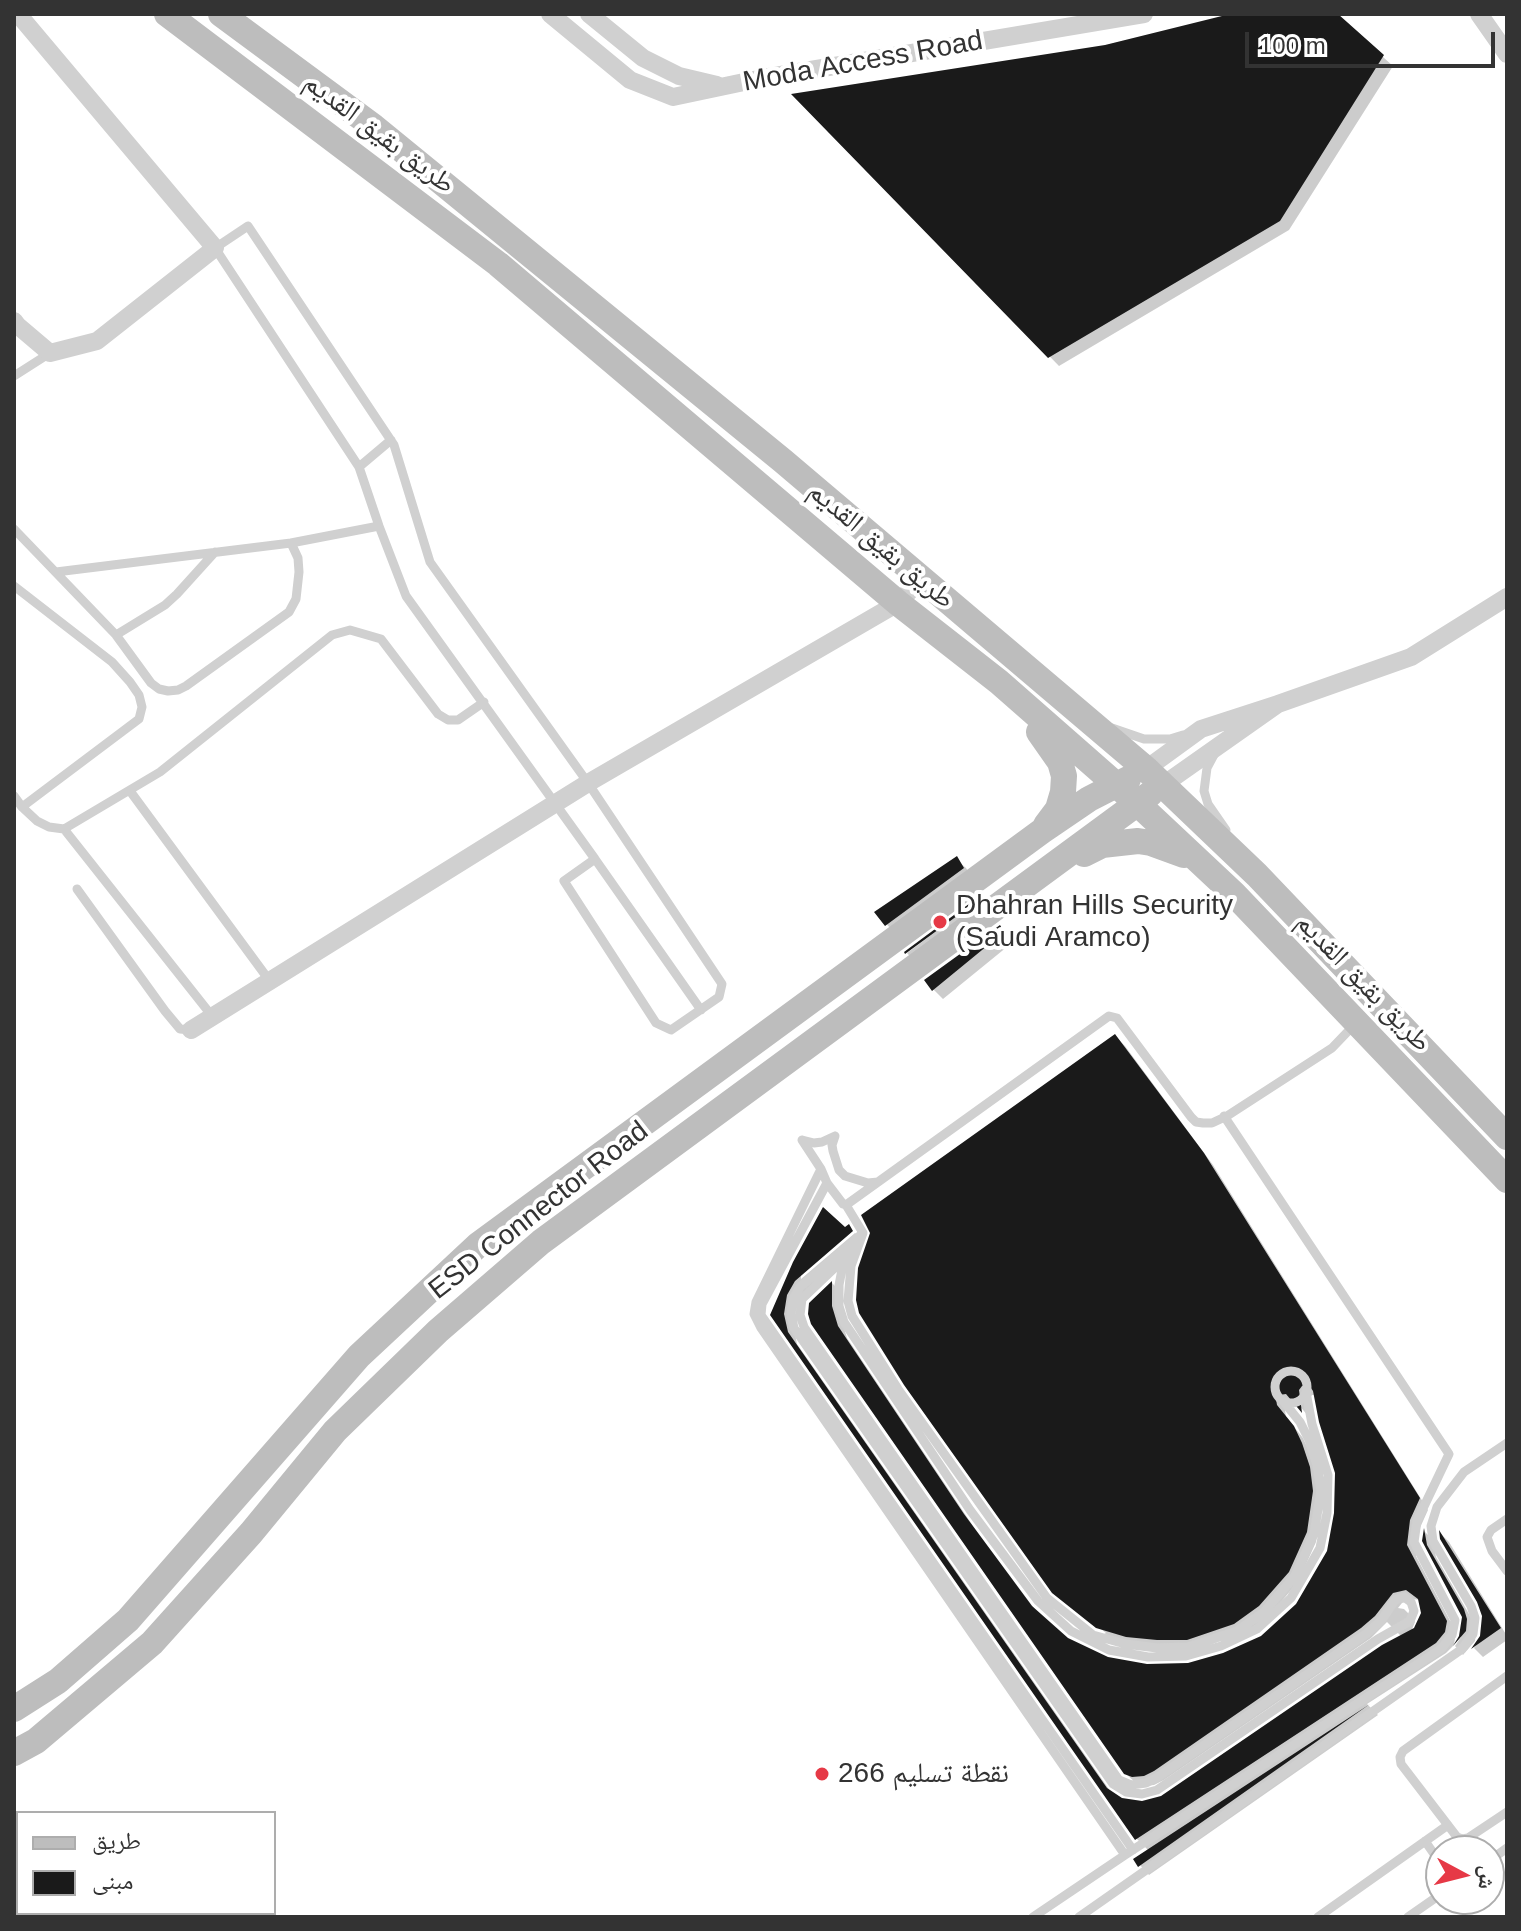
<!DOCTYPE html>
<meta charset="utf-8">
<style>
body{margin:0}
#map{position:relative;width:1521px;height:1931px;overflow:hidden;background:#fff;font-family:Arial,"Noto Naskh Arabic",sans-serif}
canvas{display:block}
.frame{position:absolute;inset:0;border:16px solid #333;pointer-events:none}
.legend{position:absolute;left:16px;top:1811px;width:260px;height:104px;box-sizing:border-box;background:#fff;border:2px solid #adadad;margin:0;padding:10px 14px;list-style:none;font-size:24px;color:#333}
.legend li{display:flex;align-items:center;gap:16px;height:40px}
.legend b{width:40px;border:2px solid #adadad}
.north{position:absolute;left:1425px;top:1835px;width:80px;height:80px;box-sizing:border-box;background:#fff;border:2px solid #adadad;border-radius:50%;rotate:97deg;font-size:22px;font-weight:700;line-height:32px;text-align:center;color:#333}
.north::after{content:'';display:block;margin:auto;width:28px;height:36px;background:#e63946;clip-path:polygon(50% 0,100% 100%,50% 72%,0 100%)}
.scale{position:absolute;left:1245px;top:32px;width:250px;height:36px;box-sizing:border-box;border:4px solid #333;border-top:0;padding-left:10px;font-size:24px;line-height:28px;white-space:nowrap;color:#333;-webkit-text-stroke:6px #fff;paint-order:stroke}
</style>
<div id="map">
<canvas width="1521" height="1931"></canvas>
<div class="frame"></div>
<ul class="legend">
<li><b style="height:10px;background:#bdbdbd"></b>طريق</li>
<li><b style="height:22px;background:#1a1a1a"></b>مبنى</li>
</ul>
<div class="north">ش</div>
<div class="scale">100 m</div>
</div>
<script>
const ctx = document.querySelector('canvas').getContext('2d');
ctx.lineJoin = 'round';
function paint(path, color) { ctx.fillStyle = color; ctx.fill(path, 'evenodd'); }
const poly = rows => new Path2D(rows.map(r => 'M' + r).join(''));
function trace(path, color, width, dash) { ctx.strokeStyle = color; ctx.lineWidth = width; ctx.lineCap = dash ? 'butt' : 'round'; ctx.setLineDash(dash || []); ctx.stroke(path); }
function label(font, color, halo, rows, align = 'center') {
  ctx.font = font + ' Arial,"Noto Naskh Arabic",sans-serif'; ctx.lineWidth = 8; ctx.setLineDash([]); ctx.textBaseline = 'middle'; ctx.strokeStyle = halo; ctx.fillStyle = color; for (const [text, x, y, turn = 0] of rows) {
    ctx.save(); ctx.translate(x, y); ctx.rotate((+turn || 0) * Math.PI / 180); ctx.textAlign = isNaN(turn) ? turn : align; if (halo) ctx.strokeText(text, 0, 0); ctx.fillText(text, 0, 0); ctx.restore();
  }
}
const shadow = poly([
 [1238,14,1335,14,1393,66,1289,230,1059,366,795,96,1105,47],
 [956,859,966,868,973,879,896,935,877,913],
 [981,898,991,908,916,963,907,953],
 [999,927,1013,942,943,999,933,989],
 [1115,1036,1125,1046,1213,1165,1428,1510,1419,1530,1416,1556,1456,1632,1454,1645,1446,1653,1367,1704,1378,1715,1149,1875,1140,1865,1149,1851,1136,1838,773,1315,795,1263,801,1274,801,1279,855,1233,858,1236,795,1308,793,1324,797,1344,1113,1795,1124,1801,1141,1803,1162,1798,1402,1637,1387,1622,1371,1638,1164,1780,1154,1785,1143,1786,1136,1783,1125,1773,811,1304,832,1283,841,1292,841,1318,847,1338,973,1526,1039,1615,1066,1639,1107,1659,1147,1666,1188,1665,1224,1655,1262,1637,1298,1605,1329,1552,1336,1513,1337,1473,1316,1395,1312,1395,1308,1401,1310,1418,1297,1403,1289,1404,1285,1410,1286,1417,1303,1438,1311,1455,1322,1502,1316,1542,1298,1582,1269,1616,1244,1633,1197,1649,1138,1646,1104,1634,1106,1633,1058,1595],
 [1413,1599,1420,1600,1423,1610,1419,1625,1410,1634,1415,1622,1414,1619,1404,1609,1398,1608,1402,1603],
 [1425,1532,1433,1540,1436,1557,1473,1621,1476,1630,1475,1641,1463,1655,1455,1646,1461,1637,1464,1617,1424,1540],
 [1442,1535,1449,1542,1507,1636,1507,1640,1483,1657,1474,1648,1482,1636,1484,1615]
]);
const building = poly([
 [1230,14,1338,14,1384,55,1280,221,1048,358,791,94,1105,45],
 [957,856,964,868,885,926,874,912],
 [981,895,983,897,905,954,904,952],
 [1000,925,1004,932,932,991,924,980],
 [1115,1034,1204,1153,1420,1498,1410,1520,1407,1545,1447,1621,1445,1632,1436,1643,1135,1840,770,1315,793,1262,823,1207,845,1227,849,1224,853,1231,795,1281,787,1295,784,1314,788,1332,1107,1788,1122,1798,1142,1801,1161,1796,1382,1645,1414,1628,1421,1613,1418,1599,1406,1590,1393,1593,1375,1616,1361,1628,1154,1771,1144,1776,1132,1777,1124,1774,811,1324,808,1314,809,1303,832,1281,832,1306,838,1326,964,1514,1032,1606,1068,1638,1108,1657,1147,1664,1188,1663,1223,1653,1261,1636,1296,1604,1327,1551,1334,1513,1335,1473,1319,1422,1313,1391,1309,1385,1302,1386,1299,1390,1302,1413,1286,1394,1279,1395,1276,1399,1277,1405,1294,1426,1302,1443,1310,1467,1313,1491,1307,1532,1289,1572,1259,1606,1234,1624,1187,1640,1157,1640,1126,1637,1096,1628,1052,1593,904,1385,859,1313,856,1300,858,1268,870,1233,861,1215],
 [1424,1528,1427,1545,1464,1609,1467,1619,1466,1631,1453,1646,1459,1636,1462,1617,1422,1541],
 [1439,1530,1501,1628,1471,1649,1480,1636,1482,1616,1477,1602,1440,1539],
 [1370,1704,1138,1867,1133,1859]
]);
const lane = poly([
 [248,226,394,445,430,562,588,783,722,984,719,997,671,1030,656,1023,564,881,595,859,406,596,379,526,359,467,215,248,248,226],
 [14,376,50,353],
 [359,467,391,440],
 [14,529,116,635,151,683,159,689,168,691,178,690,186,686,289,612,296,599,299,572,298,558,291,543,379,526],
 [56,572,291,543],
 [14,586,112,662,130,682,139,695,142,707,139,719,22,807],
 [116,635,165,605,177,594,215,552],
 [1112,728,1144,739,1170,739,1183,735],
 [1215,753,1207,768,1204,791,1208,804,1226,830],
 [130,791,269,980],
 [14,796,22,807,37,821,49,827,64,829,160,772,332,635,350,630,381,639,438,714,448,720,458,720,484,702],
 [64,829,212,1016],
 [595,859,701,1010],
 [77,889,165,1011,180,1029,191,1030],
 [835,1136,832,1145,833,1151,839,1170,845,1176,868,1183,878,1182],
 [802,1140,821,1169,827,1183,843,1204,846,1205,1109,1016,1117,1018,1126,1030,1191,1117,1196,1122,1203,1123,1212,1123,1227,1116,1332,1048,1355,1024],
 [802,1140,814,1143,822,1142,835,1136],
 [821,1169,756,1302,754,1314,761,1328,1125,1855],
 [827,1183,762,1304,761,1315,1133,1850],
 [846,1205,863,1233,851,1266,848,1301,852,1316,898,1389,1047,1598,1093,1635,1125,1644,1157,1648,1188,1647,1237,1631,1264,1612,1295,1576,1314,1534,1321,1491,1317,1465,1309,1440,1300,1422,1283,1401],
 [863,1233,844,1259,802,1299,800,1315,804,1327,1119,1780,1131,1785,1146,1783,1158,1777,1366,1634,1381,1621,1395,1600,1404,1597,1411,1602,1414,1611,1410,1621,1378,1639,1157,1790,1142,1794,1126,1792,1113,1784,794,1328,791,1314,793,1299,800,1287,863,1233],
 [844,1259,839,1285,839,1306,844,1322,970,1510,1038,1601,1071,1631,1109,1650,1148,1657,1186,1656,1221,1646,1257,1629,1291,1598,1320,1548,1327,1513,1328,1475,1312,1424,1306,1392],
 '1275 1387a16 16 0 1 1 32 0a16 16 0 1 1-32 0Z',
 [1507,1519,1491,1530,1487,1537,1492,1551,1507,1571],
 [1507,1676,1403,1751,1400,1757,1401,1764,1457,1837,1462,1839,1468,1838,1507,1812],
 [1425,1841,1441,1864],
 [1489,1861,1507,1848],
 [1033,1917,1125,1855,1441,1649,1452,1635,1455,1620,1414,1542,1417,1521,1449,1454,1224,1116],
 [1079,1917,1462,1649,1473,1634,1475,1618,1471,1606,1433,1541,1431,1526,1437,1507,1464,1472,1507,1443],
 [1318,1917,1448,1825],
 [1408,1917,1441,1894]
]);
const street = poly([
 [550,14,630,80,673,97,763,78,1144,14],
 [589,14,643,58,679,76,717,85],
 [1479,14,1507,54],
 [14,321,17,325,50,353,97,341,215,248,18,14],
 [1278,704,1411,657,1507,597],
 [1146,769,1201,729,1278,704,1163,785],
 [191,1030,588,783,898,603,921,579]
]);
const secondary = poly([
 [167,14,498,264,898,603,999,682,1138,804,1234,894,1507,1180],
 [221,14,374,127,783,461,1146,769,1257,875,1507,1137],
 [1039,732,1060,762,1064,776,1063,792,1058,809,1046,825],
 [1084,854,1102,845,1138,841,1151,843,1184,855],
 [14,1709,58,1681,128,1620,359,1356,478,1245,1042,831,1089,799,1128,779],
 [14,1753,36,1741,152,1643,251,1533,335,1431,438,1331,541,1242,1150,794]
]);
const markers = [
 [940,922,8,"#e63946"],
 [822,1774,8,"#e63946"]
];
const streetNames = [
 ["Moda Access Road",863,62,-10],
 ["طريق بقيق القديم",379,134,37],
 ["طريق بقيق القديم",881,546,40],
 ["طريق بقيق القديم",1363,983,46],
 ["ESD Connector Road",539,1211,-38]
];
const poiNames = [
 ["Dhahran Hills Security",956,906],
 ["(Saudi Aramco)",956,938],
 ["نقطة تسليم 266",838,1774]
];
paint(shadow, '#0003');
paint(building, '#1a1a1a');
trace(lane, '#d0d0d0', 9);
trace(street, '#d0d0d0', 18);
trace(secondary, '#bdbdbd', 26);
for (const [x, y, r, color] of markers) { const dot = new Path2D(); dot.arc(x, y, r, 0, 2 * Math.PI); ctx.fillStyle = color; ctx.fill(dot); trace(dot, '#fff', 3); }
label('28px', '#333', '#fff', streetNames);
label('28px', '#333', '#fff', poiNames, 'left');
</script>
